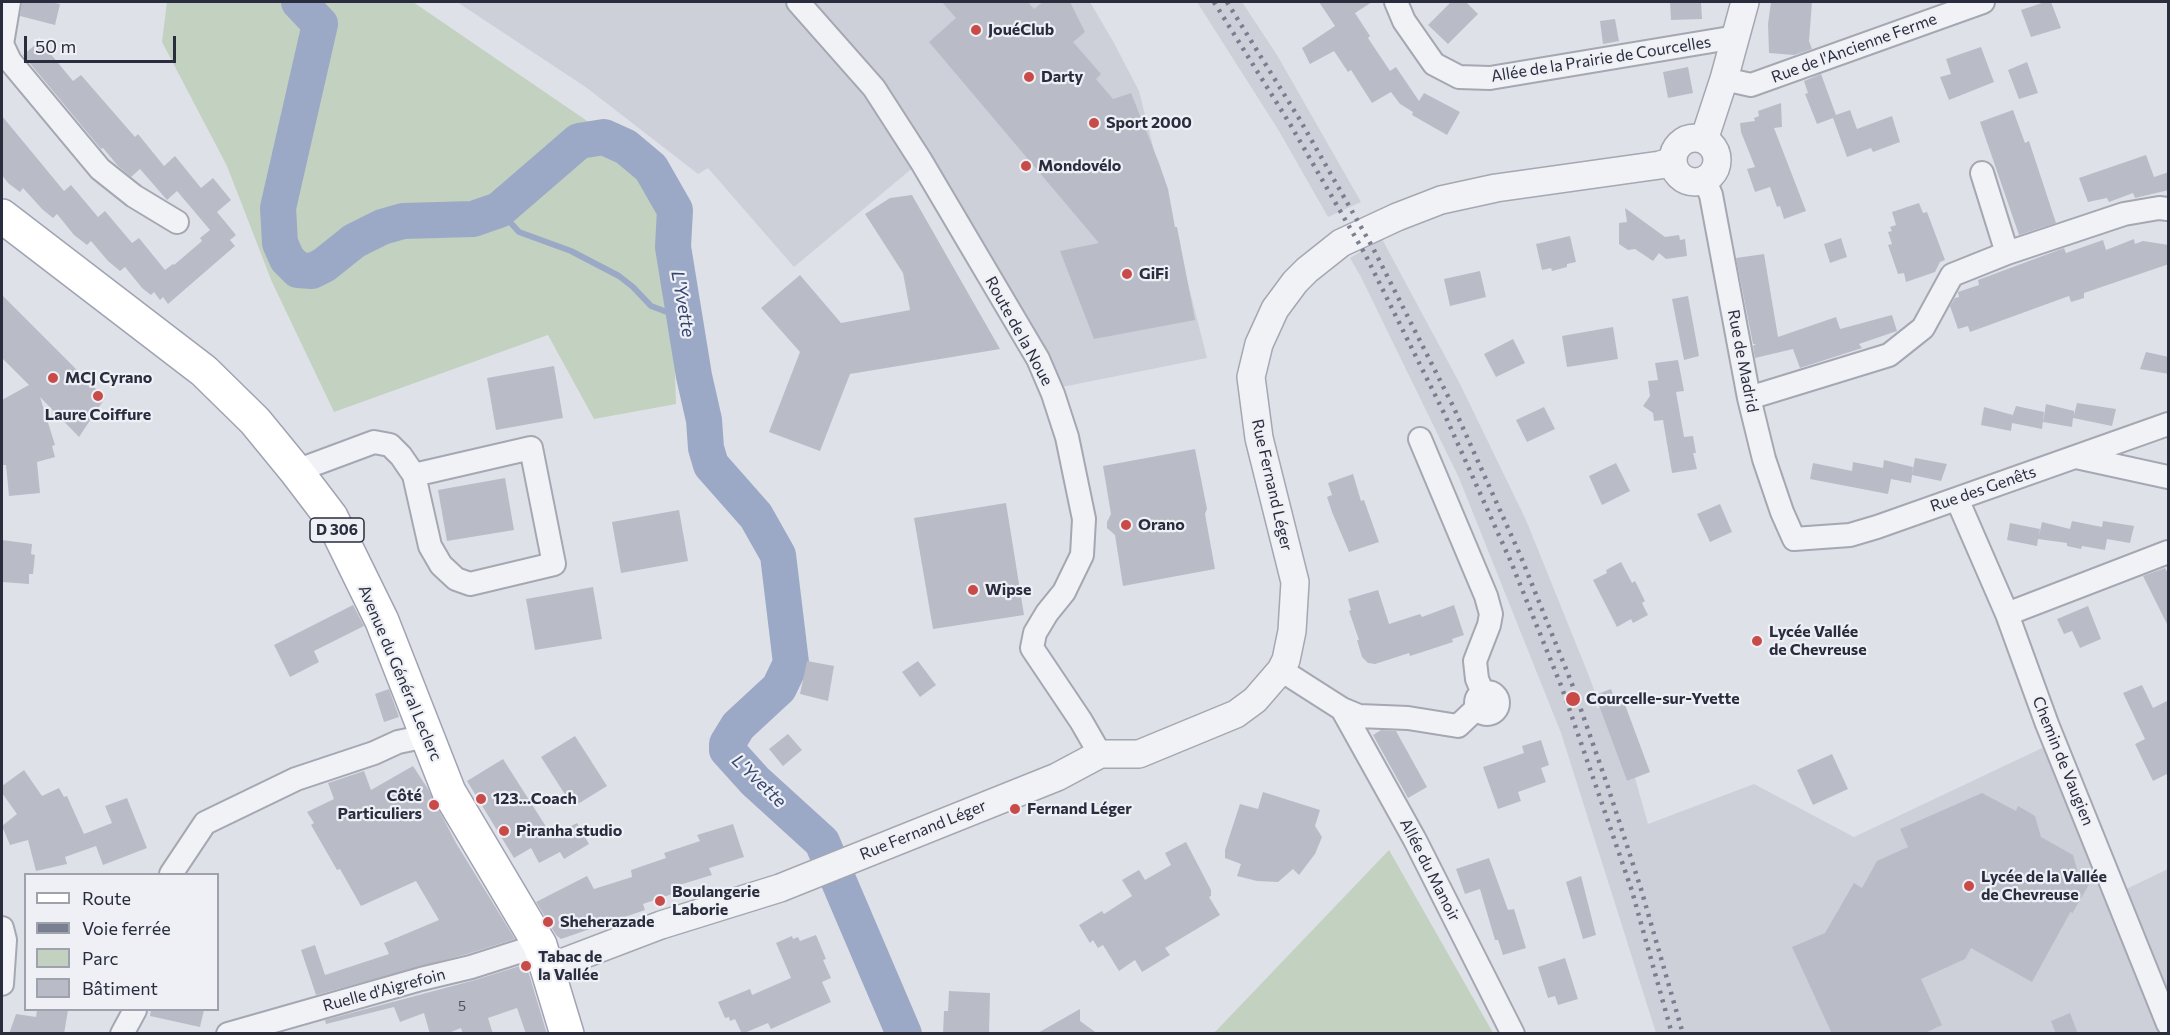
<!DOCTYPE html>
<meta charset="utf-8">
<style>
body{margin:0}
#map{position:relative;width:2170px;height:1035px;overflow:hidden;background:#dfe1e8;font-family:Commissioner,sans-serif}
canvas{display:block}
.frame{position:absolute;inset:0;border:3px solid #292d3e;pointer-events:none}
.legend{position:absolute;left:24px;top:873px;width:195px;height:138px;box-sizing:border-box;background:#eef0f5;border:2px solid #9fa2ac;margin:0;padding:8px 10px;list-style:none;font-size:18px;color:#292d3e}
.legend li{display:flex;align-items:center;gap:12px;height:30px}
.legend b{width:30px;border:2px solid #9fa2ac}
.scale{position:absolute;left:24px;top:36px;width:152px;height:27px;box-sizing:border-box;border:3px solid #292d3e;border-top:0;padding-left:8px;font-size:18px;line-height:21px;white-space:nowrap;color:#292d3e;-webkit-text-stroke:4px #eef0f5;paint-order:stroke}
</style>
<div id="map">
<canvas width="2170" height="1035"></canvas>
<div class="frame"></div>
<ul class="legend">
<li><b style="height:8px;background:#fff"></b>Route</li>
<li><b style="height:8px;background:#797e90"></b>Voie ferrée</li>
<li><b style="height:16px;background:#c2d1c0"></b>Parc</li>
<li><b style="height:16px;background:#b9bcc7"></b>Bâtiment</li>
</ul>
<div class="scale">50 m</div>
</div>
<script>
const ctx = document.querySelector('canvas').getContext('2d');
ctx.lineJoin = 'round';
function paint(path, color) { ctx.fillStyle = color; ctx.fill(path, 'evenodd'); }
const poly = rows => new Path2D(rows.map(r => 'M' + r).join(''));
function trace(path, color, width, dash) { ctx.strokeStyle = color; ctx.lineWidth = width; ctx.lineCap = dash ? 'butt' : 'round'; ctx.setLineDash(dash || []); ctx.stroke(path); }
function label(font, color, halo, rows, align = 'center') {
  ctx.font = font + ' Commissioner,sans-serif'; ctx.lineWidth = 4.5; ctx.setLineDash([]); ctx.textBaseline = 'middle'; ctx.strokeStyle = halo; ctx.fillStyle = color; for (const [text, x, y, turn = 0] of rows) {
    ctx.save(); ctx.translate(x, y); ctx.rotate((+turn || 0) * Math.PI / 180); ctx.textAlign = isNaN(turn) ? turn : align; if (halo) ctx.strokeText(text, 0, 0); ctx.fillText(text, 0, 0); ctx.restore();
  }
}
const built = poly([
 [457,2,1090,2,1114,43,1139,91,1207,358,1057,388,921,161,794,267,708,168,698,174,587,88],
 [1197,2,1242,2,1277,55,1361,202,1328,217,1279,131],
 [1382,239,1460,384,1526,520,1589,676,1596,695,1593,697,1597,708,1600,708,1627,781,1635,778,1648,824,1754,784,1854,837,2059,740,2120,892,2168,869,2168,1033,1656,1033,1561,733,1459,478,1361,277,1350,258]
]);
const green = poly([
 [167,2,413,2,615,140,670,224,676,404,594,419,548,335,334,412,272,282,227,166,162,42],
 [1389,850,1493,1033,1212,1033,1216,1031]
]);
const stream = poly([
 [499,210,519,232,571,251,619,276,633,287,651,306,667,312,683,311]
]);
const river = poly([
 [299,2,320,24,278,208,280,243,287,259,298,270,312,271,324,265,354,241,382,227,403,221,473,219,499,210,579,141,604,137,626,147,651,168,675,210,673,247,694,376,704,420,706,448,711,465,756,516,778,555,791,663,779,688,738,726,727,744,727,750,755,781,822,842,904,1034]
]);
const building = poly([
 [22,2,50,2,60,4,55,25,20,16],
 [942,2,1028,2,1034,9,1043,2,1070,2,1085,32,1073,42,1101,74,1096,79,1113,99,1131,93,1159,163,1168,189,1175,227,1177,227,1195,320,1094,339,1060,251,1099,243,929,42,956,18],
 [1319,2,1372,2,1355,13,1370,36,1368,38,1390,71,1396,67,1419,101,1424,93,1460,112,1447,135,1412,115,1413,112,1400,104,1391,92,1372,103,1351,70,1348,72,1334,51,1310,64,1302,48,1335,26],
 [1451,2,1466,2,1478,14,1448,44,1428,25],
 [1670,2,1701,2,1702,19,1671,20],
 [1771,2,1812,2,1809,41,1812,49,1794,55,1769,53,1768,24],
 [2045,2,2051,2,2061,28,2031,37,2021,10],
 [1615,19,1619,41,1603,44,1600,21],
 [40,41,73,81,81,75,135,137,138,134,164,166,175,156,201,188,213,178,231,200,217,212,236,235,230,240,235,246,168,304,163,297,160,300,154,292,151,295,142,288,125,267,120,271,108,261,91,241,87,245,74,235,57,214,53,218,42,209,23,188,20,192,8,183,2,175,2,116,64,191,71,185,98,217,105,211,132,243,139,238,165,270,173,264,174,265,202,241,200,238,210,230,177,191,167,200,140,169,131,177,118,166,103,148,101,149,23,55],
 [1981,47,1994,82,1949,100,1940,77,1951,74,1946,59],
 [2027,62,2038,93,2019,99,2008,70],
 [1688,67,1693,93,1668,98,1663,72],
 [1821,74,1836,115,1850,110,1857,129,1892,116,1900,142,1873,152,1871,148,1847,157,1833,118,1817,124,1805,94,1808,93,1804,81],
 [1781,103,1782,127,1774,128,1806,211,1784,219,1780,206,1777,207,1770,187,1755,192,1747,169,1755,167,1741,132,1740,123,1755,121,1754,118,1759,116,1758,111],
 [2013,110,2025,143,2029,141,2056,223,2019,235,1980,122],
 [2146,155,2154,177,2169,172,2169,190,2135,198,2133,193,2109,202,2107,198,2088,202,2079,178],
 [912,195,1000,349,850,374,820,451,769,432,800,352,761,308,800,275,841,323,910,310,903,273,865,214,890,198],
 [1919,203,1923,213,1927,212,1945,260,1940,262,1935,272,1906,282,1904,273,1898,274,1888,245,1892,244,1888,232,1892,231,1890,227,1896,225,1892,212],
 [1625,208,1665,237,1679,235,1680,240,1685,239,1687,256,1666,259,1659,253,1653,261,1635,249,1628,250,1619,244,1619,223,1627,222],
 [1570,236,1576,262,1567,264,1567,267,1552,271,1551,268,1542,270,1536,244],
 [1841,238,1847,257,1830,263,1824,244],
 [2134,239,2135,244,2143,241,2169,245,2169,264,2084,293,2084,298,2071,302,2069,296,1970,332,1968,326,1958,329,1950,306,1955,298,1959,297,1958,292,1979,285,1978,280,2064,248,2066,253,2103,240,2106,250],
 [1764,254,1778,337,1836,317,1840,329,1892,315,1897,331,1859,344,1862,348,1800,368,1793,349,1755,358,1753,346,1756,344,1753,344,1736,258],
 [1480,271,1486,297,1450,306,1444,279],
 [2,295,105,398,79,437,40,397,55,445,52,446,55,457,37,462,40,493,9,496,6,465,2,465,2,400,29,385,2,358],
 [1688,296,1699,356,1684,360,1672,299],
 [1613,327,1618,359,1567,367,1562,336],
 [1513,339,1525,363,1496,377,1484,354],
 [2146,352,2169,357,2169,374,2140,369],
 [1678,360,1684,391,1676,392,1684,437,1693,436,1696,453,1693,453,1697,469,1672,473,1663,420,1654,421,1653,413,1643,406,1650,396,1648,381,1658,380,1655,363],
 [554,366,563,418,496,430,487,378],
 [2077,403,2116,409,2112,426,2073,418,2072,427,2043,422,2046,404,2074,411,2074,415],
 [2016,406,2044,412,2042,429,2012,423,2011,431,1981,425,1984,407,2013,415,2012,417],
 [1544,407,1555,429,1527,442,1516,420],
 [1195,449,1207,509,1205,514,1215,569,1123,586,1115,535,1107,528,1107,522,1111,514,1103,466],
 [1915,458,1947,464,1941,481,1912,475],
 [1884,460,1913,467,1911,483,1891,479,1888,494,1810,479,1813,463,1852,471,1853,462,1883,468],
 [1616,463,1630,491,1602,505,1589,476],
 [1353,474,1361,501,1364,500,1379,542,1349,552,1332,512,1327,497,1332,495,1328,483],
 [505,478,514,530,447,541,438,490],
 [1006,503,1024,615,933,629,914,518],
 [1720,504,1732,532,1710,542,1697,514],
 [679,510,688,561,621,573,612,522],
 [2072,521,2102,527,2103,521,2134,526,2130,543,2107,539,2105,550,2082,546,2081,549,2067,546,2067,543,2038,539,2037,546,2007,540,2010,523,2040,529,2039,536,2042,522,2070,529],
 [2,540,32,544,31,554,35,555,33,574,29,574,29,584,2,582],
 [1621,562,1632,583,1635,581,1645,601,1642,603,1648,615,1633,623,1631,619,1617,627,1593,580,1607,573,1606,570],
 [2165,568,2169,575,2169,628,2143,576],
 [593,587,602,639,535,650,526,599],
 [1378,590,1389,624,1420,614,1422,617,1454,605,1464,635,1452,639,1453,642,1410,656,1409,653,1375,664,1368,663,1362,657,1357,640,1359,640,1349,611,1351,610,1348,599],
 [353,605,364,626,314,651,319,662,290,677,274,645],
 [2088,606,2101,639,2080,648,2072,631,2064,634,2057,619],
 [807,661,834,666,828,701,800,694],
 [918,661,936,685,920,697,902,672],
 [2142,685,2153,708,2169,700,2169,773,2153,781,2135,744,2145,739,2123,693],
 [389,689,399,717,384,722,375,694],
 [1611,689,1617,705,1624,702,1650,772,1627,781,1595,695],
 [1381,730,1396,731,1427,787,1408,798,1373,735],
 [788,734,802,750,783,766,769,749],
 [575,736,607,786,573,807,541,757],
 [1541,740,1549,765,1541,768,1546,782,1518,792,1521,801,1498,809,1483,767,1524,753,1522,746],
 [1832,754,1848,789,1813,805,1797,770],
 [503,759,552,836,577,823,589,844,564,859,560,852,539,863,531,848,514,858,467,781],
 [413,766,428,789,456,843,515,939,467,954,316,995,301,950,315,945,325,975,389,954,384,943,439,920,416,881,361,906,340,869,337,870,311,825,314,823,307,812,334,799,328,783,364,771,371,790],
 [24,770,42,796,59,788,64,797,67,796,84,834,112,823,105,806,127,798,147,848,103,865,96,846,65,857,67,864,36,871,28,840,10,845,2,826,17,814,2,793,2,786],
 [1263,792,1320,810,1315,826,1322,837,1315,854,1299,875,1293,869,1278,882,1257,881,1237,876,1241,864,1225,858,1225,850,1240,804,1258,809],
 [1982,793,2016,811,2018,806,2035,816,2041,837,2073,855,2079,876,2091,881,2072,914,2071,911,2032,982,1971,948,1965,959,1921,979,1942,1025,1923,1034,1832,1034,1792,947,1825,933,1854,883,1862,888,1877,861,1908,847,1900,829],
 [733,824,744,857,709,868,712,875,676,886,678,892,643,904,645,910,561,939,556,935,536,902,587,876,594,889,632,877,631,870,666,858,664,853,700,841,697,835],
 [1186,842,1211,890,1211,896,1209,897,1220,915,1165,948,1170,955,1142,972,1135,960,1119,971,1103,945,1098,948,1093,940,1090,943,1079,925,1102,911,1104,914,1132,896,1122,880,1139,870,1145,880,1171,865,1165,853],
 [1489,858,1508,910,1514,909,1526,948,1503,955,1498,940,1495,940,1480,889,1465,894,1456,869],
 [1581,876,1596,935,1583,939,1566,882],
 [816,935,826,959,823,960,831,978,822,982,831,1002,771,1029,768,1023,742,1034,735,1019,730,1021,729,1017,725,1018,718,1002,750,989,752,995,791,978,776,943,792,936,793,939,798,937,800,941],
 [1565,958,1578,999,1558,1005,1555,996,1548,998,1538,967],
 [526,964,547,1034,526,1034,517,1008,488,1018,493,1034,463,1034,461,1028,446,1034,430,1034,424,1013,400,1022,394,1007,326,1024,325,1020,475,980],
 [949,991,990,993,989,1034,943,1034,944,1011,948,1011],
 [1080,1009,1080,1021,1098,1034,1036,1034],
 [37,1010,68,1010,64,1034,9,1034,16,1014,36,1017],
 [151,1010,204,1010,200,1027,150,1016],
 [2070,1013,2078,1034,2056,1034,2051,1021]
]);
const minor = poly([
 [9,2,2,44,10,61,100,169,134,196,177,222],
 [798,2,874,88,921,161,1038,359,1053,394,1067,437,1084,519,1082,555,1064,592,1047,613,1035,633,1032,648,1081,721,1100,754],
 [1396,2,1404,21,1434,64,1459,77,1490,78,1736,37],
 [1724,79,1751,85,1983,2],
 [1704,179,1711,195,1749,398,1764,459,1782,512,1794,539,1850,535,1877,527,2168,424],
 [2007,253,2124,214,2159,208,2168,209],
 [1749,398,1889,355,1923,328,1952,275,2007,253,1982,173],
 [1420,439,1486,596,1491,614,1489,625,1475,661,1477,679,1483,693],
 [2076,457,2168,477],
 [296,471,374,442,390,445,401,456,414,475,430,546,441,565,456,579,470,584,554,564,531,448,414,475],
 [1957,499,2007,614,2047,724,2168,1024],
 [2007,614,2168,552],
 [1281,670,1342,709,1359,716,1408,718,1458,726,1477,708],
 '1476 703a11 11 0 1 1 22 0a11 11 0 1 1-22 0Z',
 [1342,709,1415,840,1513,1034],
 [171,874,205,823,296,779,374,753,398,742,427,736],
 [2,928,5,940,2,984],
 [122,1034,135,1010],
 [228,1034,421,979,471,967,540,945]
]);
const tertiary = poly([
 '1673 160a22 22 0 1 1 44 0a22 22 0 1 1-44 0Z',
 [1704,140,1724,79,1745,2],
 [548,968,661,925,780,888,1057,777,1100,754,1139,754,1236,714,1255,700,1281,670,1286,660,1292,631,1295,582,1259,438,1251,377,1259,344,1275,309,1295,282,1307,270,1341,243,1397,217,1441,200,1496,188,1660,165,1673,161]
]);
const primary = poly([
 [2,216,204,371,255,421,296,471,331,517,382,621,449,792,540,945,567,1034]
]);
const rail = poly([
 [1214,2,1290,124,1365,254,1444,413,1511,562,1562,688,1598,792,1632,891,1672,1034],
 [1227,2,1300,120,1373,248,1454,408,1521,557,1572,684,1608,787,1641,889,1683,1034]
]);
const markers = [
 [976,30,6,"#c84b49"],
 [1029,77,6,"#c84b49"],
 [1094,123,6,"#c84b49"],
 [1026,166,6,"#c84b49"],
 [1127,274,6,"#c84b49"],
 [53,378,6,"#c84b49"],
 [98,396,6,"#c84b49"],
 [1126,525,6,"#c84b49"],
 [973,590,6,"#c84b49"],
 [1757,641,6,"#c84b49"],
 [1573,699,8,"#c84b49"],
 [481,799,6,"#c84b49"],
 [434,805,6,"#c84b49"],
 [1015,809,6,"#c84b49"],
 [504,831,6,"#c84b49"],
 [1969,886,6,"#c84b49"],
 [660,901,6,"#c84b49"],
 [548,922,6,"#c84b49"],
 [526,966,6,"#c84b49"]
];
const numberNames = [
 ["5",462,1006]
];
const shields = [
 [337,530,54]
];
const shieldNames = [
 ["D 306",337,530]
];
const poiNames = [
 ["JouéClub",988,30],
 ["Darty",1041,77],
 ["Sport 2000",1106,123],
 ["Mondovélo",1038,166],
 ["GiFi",1139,274],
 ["MCJ Cyrano",65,378],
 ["Laure Coiffure",98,415,"center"],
 ["Orano",1138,525],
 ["Wipse",985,590],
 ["Lycée Vallée",1769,632],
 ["de Chevreuse",1769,650],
 ["Courcelle-sur-Yvette",1586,699],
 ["Côté",422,796,"right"],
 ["Particuliers",422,814,"right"],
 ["123...Coach",493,799],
 ["Fernand Léger",1027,809],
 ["Piranha studio",516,831],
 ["Lycée de la Vallée",1981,877],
 ["de Chevreuse",1981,895],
 ["Boulangerie",672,892],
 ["Laborie",672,910],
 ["Sheherazade",560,922],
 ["Tabac de",538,957],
 ["la Vallée",538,975]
];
const streetNames = [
 ["Rue de l'Ancienne Ferme",1854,48,-20],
 ["Allée de la Prairie de Courcelles",1601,59,-9],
 ["Route de la Noue",1019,331,61],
 ["Rue de Madrid",1743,361,79],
 ["Rue Fernand Léger",1272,485,77],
 ["Rue des Genêts",1983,489,-19],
 ["Avenue du Général Leclerc",400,673,67],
 ["Chemin de Vaugien",2063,761,68],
 ["Rue Fernand Léger",923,830,-22],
 ["Allée du Manoir",1430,870,63],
 ["Ruelle d'Aigrefoin",384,990,-15]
];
const waterNames = [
 ["L'Yvette",683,304,80],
 ["L'Yvette",759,781,44]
];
paint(built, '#cdd0d9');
paint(green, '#c2d1c0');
trace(stream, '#9ba9c6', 6);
trace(river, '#9ba9c6', 36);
paint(building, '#b9bcc7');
trace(minor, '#a5a7b2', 26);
trace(tertiary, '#a5a7b2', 30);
trace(primary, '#9fa3b3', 36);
trace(minor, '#f1f2f6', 22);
trace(tertiary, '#f1f2f6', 27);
trace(primary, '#fff', 33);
trace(rail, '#797e90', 4.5, [3, 6]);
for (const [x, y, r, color] of markers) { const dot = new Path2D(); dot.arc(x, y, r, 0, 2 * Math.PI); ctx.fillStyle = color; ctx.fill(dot); trace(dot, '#eef0f5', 2); }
label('14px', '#4d5160', null, numberNames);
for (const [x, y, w] of shields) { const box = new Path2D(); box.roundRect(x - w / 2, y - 12, w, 24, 4.5); ctx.fillStyle = '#eef0f5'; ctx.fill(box); trace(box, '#292d3e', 1.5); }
label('bold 15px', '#292d3e', null, shieldNames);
label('bold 16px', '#292d3e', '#eef0f5', poiNames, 'left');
label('16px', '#292d3e', '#eef0f5', streetNames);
label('italic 18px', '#354570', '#eef0f5', waterNames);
</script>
